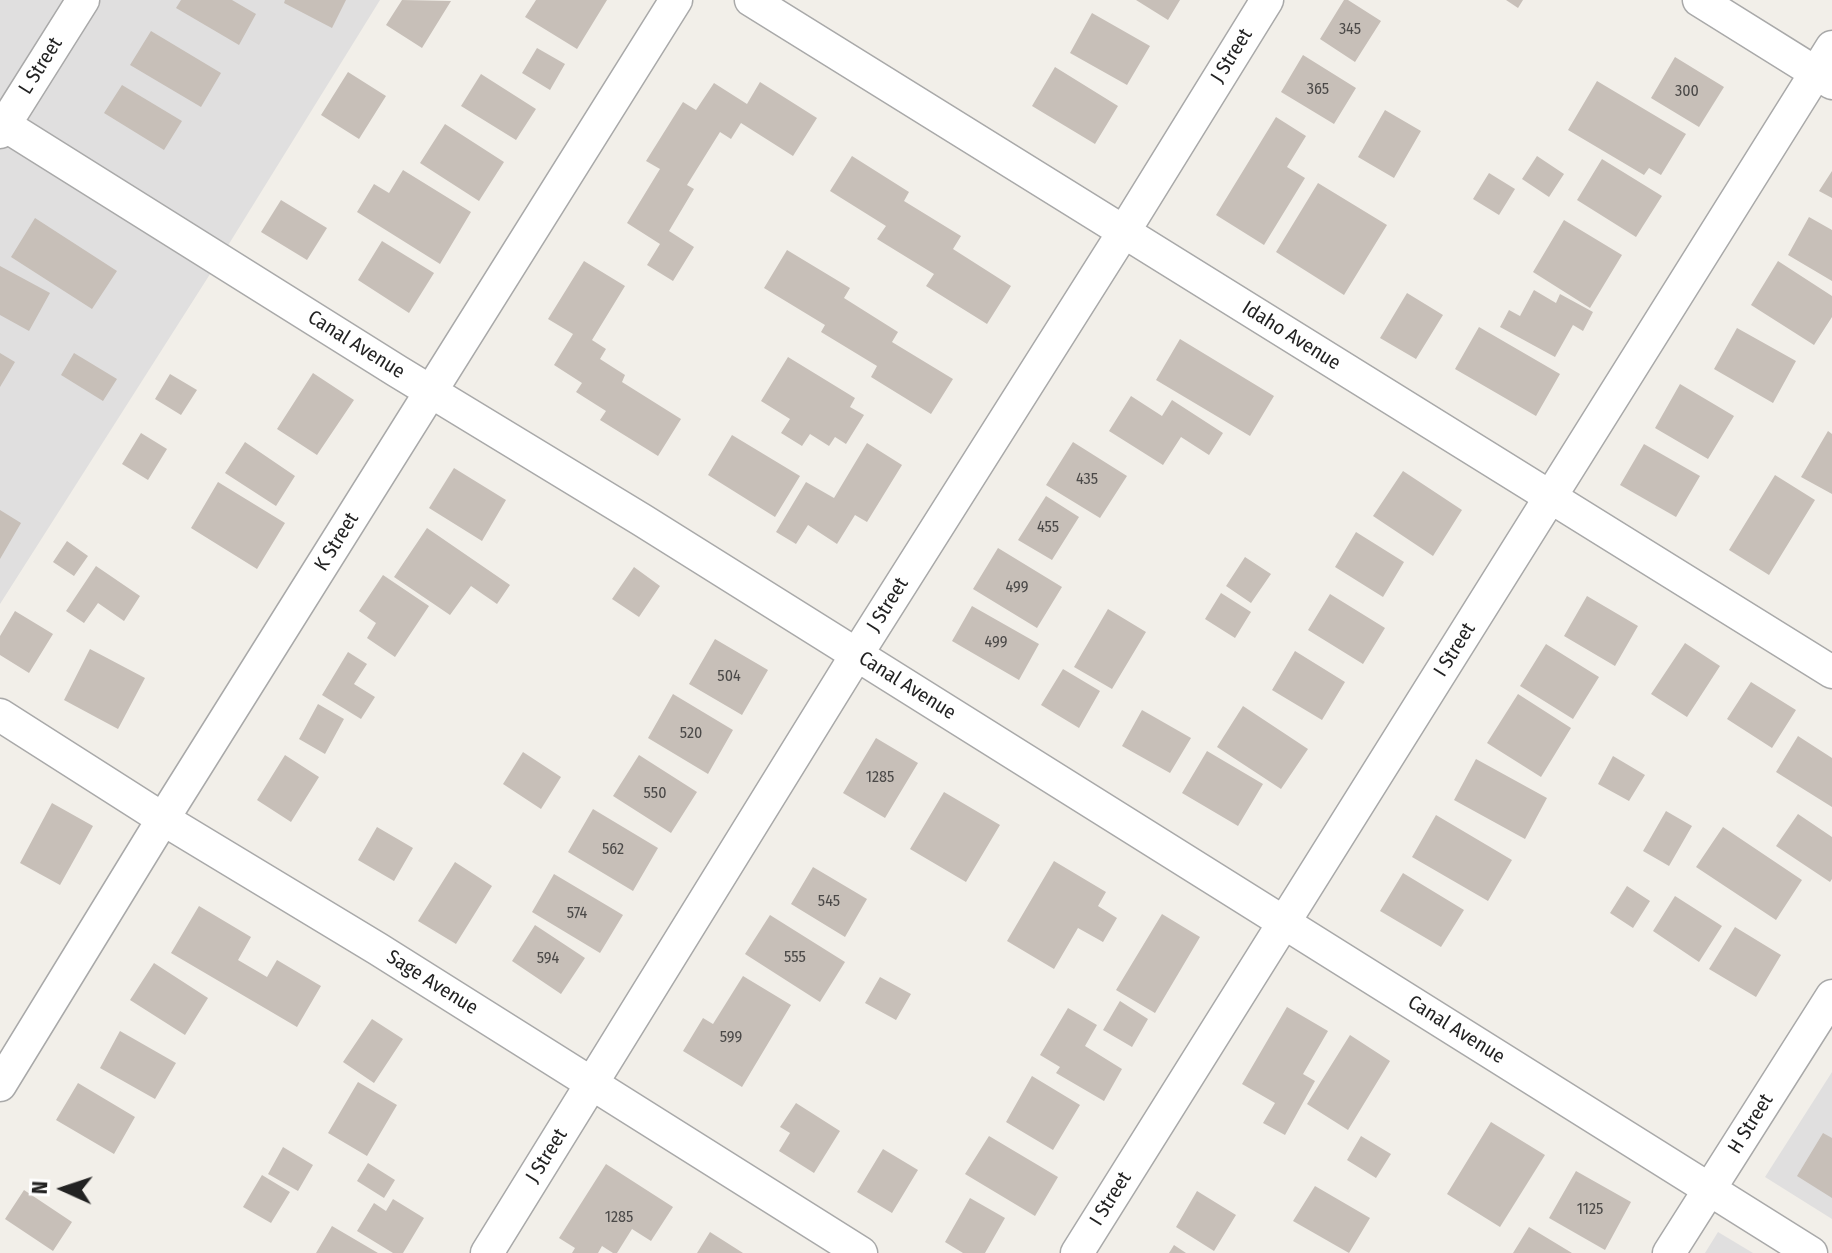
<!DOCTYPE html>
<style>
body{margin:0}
#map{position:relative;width:1832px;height:1253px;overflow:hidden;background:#f2efe9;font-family:"Fira Sans Condensed",sans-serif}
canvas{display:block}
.north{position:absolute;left:24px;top:1149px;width:80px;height:80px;-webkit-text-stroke:6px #fff;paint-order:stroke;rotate:273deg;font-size:22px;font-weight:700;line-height:32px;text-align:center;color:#222}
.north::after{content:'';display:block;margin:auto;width:28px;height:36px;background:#222;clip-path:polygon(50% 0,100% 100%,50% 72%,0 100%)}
</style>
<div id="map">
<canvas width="1832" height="1253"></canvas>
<div class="north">N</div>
</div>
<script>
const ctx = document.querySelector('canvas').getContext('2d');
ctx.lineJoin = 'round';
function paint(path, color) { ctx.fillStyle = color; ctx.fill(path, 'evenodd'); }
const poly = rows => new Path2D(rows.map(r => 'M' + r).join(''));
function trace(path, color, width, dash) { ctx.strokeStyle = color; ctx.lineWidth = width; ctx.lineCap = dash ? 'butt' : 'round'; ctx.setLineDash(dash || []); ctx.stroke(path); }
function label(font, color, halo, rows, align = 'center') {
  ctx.font = font + ' "Fira Sans Condensed",sans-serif'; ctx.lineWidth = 7; ctx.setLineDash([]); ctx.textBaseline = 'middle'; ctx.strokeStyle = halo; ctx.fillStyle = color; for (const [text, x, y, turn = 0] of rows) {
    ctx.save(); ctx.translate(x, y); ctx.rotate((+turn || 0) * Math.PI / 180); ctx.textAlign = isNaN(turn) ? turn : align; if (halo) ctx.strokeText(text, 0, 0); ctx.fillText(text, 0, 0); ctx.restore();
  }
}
const residential = poly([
 [0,0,380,0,219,260,0,604],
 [1832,1072,1832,1219,1765,1177],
 [1718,1232,1753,1253,1705,1253]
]);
const building = poly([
 [181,0,232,0,256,14,239,45,176,8],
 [285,0,346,0,332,28,284,3],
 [402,0,451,1,422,48,386,25],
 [536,0,607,0,577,49,525,17],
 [1136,0,1180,0,1168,20],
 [1344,0,1348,0,1381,21,1355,62,1320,39],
 [1506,0,1523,0,1518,8],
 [1092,13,1150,46,1127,85,1070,53],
 [151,31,221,73,201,107,130,65],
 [537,48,565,64,550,90,522,73],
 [1303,55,1356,88,1334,124,1281,92],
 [1675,57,1724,87,1699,127,1651,98],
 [1055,67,1118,106,1095,144,1032,106],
 [348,72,386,96,359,139,321,115],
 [481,74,536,109,516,140,461,106],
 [1597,81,1686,134,1661,175,1649,168,1644,175,1568,130],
 [760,82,817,118,793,156,741,123,731,139,720,132,687,185,694,189,669,231,694,247,673,281,647,265,660,244,627,223,660,169,646,161,683,102,696,110,714,83,747,104],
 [122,85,182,121,164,150,104,113],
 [1385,110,1421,131,1394,178,1358,157],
 [1276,117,1306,136,1287,167,1305,178,1264,245,1216,215],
 [445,124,504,162,479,201,420,163],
 [852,156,909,192,904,201,961,236,953,249,1011,286,987,324,926,286,934,274,877,239,886,226,830,191],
 [1537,156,1564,174,1549,197,1522,179],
 [1602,159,1662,196,1636,237,1577,200],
 [403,170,471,212,440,264,357,212,374,184,389,193],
 [1832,171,1832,198,1819,191],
 [1489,173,1515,189,1499,215,1473,199],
 [1318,183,1387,225,1344,295,1276,252],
 [281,200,327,228,307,260,261,232],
 [1809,217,1832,230,1832,281,1788,255],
 [35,218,117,271,92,309,11,257],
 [1564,220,1622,255,1590,308,1533,272],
 [382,241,434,273,409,313,358,280],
 [787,250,850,288,844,298,898,332,892,342,953,379,931,414,871,377,877,366,821,332,825,325,764,288],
 [584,261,625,286,592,340,606,349,600,359,625,375,622,382,681,419,658,456,600,420,606,411,576,392,582,383,554,365,573,334,548,319],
 [1778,261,1832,296,1832,317,1814,345,1751,305],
 [0,266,50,293,29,331,0,315],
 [1534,290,1556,303,1560,294,1593,312,1583,331,1573,325,1555,357,1500,327,1509,310,1520,316],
 [1407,293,1443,315,1416,359,1380,338],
 [1479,327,1560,374,1536,416,1455,369],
 [1737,328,1796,361,1773,403,1714,369],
 [1180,339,1274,396,1250,436,1156,380],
 [0,353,15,362,0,387],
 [74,353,117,379,103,401,61,375],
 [788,357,855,398,850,407,864,415,846,444,835,437,829,446,810,434,802,446,781,433,790,419,761,401],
 [313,373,354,400,317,455,277,429],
 [170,374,197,390,181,415,155,399],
 [1680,384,1734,416,1708,459,1655,428],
 [1131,396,1162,416,1172,400,1223,433,1209,455,1181,437,1163,465,1109,431],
 [1828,431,1832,434,1832,494,1801,477],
 [141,433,167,449,148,480,122,464],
 [732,435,800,476,775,517,708,475],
 [245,442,295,476,276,506,225,473],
 [1073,442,1127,476,1100,518,1046,485],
 [867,443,902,465,867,522,855,515,837,544,808,525,796,544,776,532,806,482,834,498],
 [1644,444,1700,476,1676,517,1620,485],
 [454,468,506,500,482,541,429,508],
 [1403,471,1462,510,1433,556,1373,516],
 [1775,475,1815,500,1769,575,1729,550],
 [218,482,285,523,257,569,191,528],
 [1046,496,1079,517,1052,560,1018,540],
 [0,510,21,523,0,559],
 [427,528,510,585,497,604,471,586,450,615,394,577],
 [1356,532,1404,562,1383,597,1335,567],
 [67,541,88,556,74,576,53,562],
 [998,548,1062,587,1037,628,973,589],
 [1245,557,1271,574,1251,603,1226,586],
 [96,566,140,596,124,621,98,603,84,623,66,611],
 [634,567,660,586,639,617,612,599],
 [383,575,429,606,395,657,367,638,376,623,359,611],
 [1221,593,1251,612,1235,638,1205,619],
 [1330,594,1385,628,1363,664,1308,630],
 [1587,596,1638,626,1615,666,1564,636],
 [972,606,1039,644,1019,680,952,641],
 [1108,609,1146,632,1112,689,1074,667],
 [15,611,53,634,29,673,0,655,0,636],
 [715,639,768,670,742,715,689,684],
 [1685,643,1720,666,1687,717,1651,694],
 [1546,644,1599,677,1573,719,1520,686],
 [90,649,145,678,118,729,64,700],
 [1295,651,1345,682,1322,720,1272,690],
 [348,652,367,664,354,684,375,697,361,719,322,695],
 [1063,669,1100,691,1079,728,1041,705],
 [1751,682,1796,710,1772,748,1727,719],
 [673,694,733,730,708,774,648,738],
 [1518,694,1571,728,1541,777,1487,743],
 [318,704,344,719,325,754,299,739],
 [1243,706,1308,749,1281,789,1217,747],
 [1142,710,1191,738,1170,773,1122,746],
 [1798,736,1832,758,1832,807,1776,772],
 [876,738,918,763,885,818,843,793],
 [1207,751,1263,784,1238,826,1182,793],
 [523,752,561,777,541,809,503,784],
 [285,755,319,777,291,822,257,800],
 [639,755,697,792,671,833,613,796],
 [1613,756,1645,775,1629,801,1598,784],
 [1476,759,1547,798,1525,839,1454,800],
 [944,792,1000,825,966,882,910,849],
 [52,803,93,826,60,885,20,863],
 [593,809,658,848,633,891,568,852],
 [1666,811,1692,826,1669,866,1643,851],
 [1798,814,1832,837,1832,879,1830,882,1776,846],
 [1436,815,1512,860,1488,901,1412,857],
 [377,827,413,848,394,881,358,860],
 [1723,827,1802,880,1776,920,1696,867],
 [1054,861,1106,892,1098,906,1117,918,1103,942,1078,928,1054,969,1007,941],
 [455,862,492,886,456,944,418,921],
 [813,867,867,899,845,937,791,904],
 [1403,873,1464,910,1441,947,1380,911],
 [554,874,623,915,600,953,532,912],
 [1627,886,1650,901,1633,928,1610,913],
 [1675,896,1722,926,1699,962,1653,931],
 [199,906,251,937,238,960,267,977,277,960,321,986,297,1027,171,953],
 [1162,914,1200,937,1155,1013,1116,990],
 [770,915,845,962,820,1002,745,954],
 [535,925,585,958,561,994,512,961],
 [1735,927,1781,955,1756,997,1709,969],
 [154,963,208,998,185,1035,130,1000],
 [743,976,791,1005,742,1087,683,1051,703,1018,713,1024],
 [880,977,911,994,896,1020,865,1003],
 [1120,1001,1148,1019,1132,1047,1103,1030],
 [1287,1007,1328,1031,1303,1074,1315,1081,1285,1135,1263,1123,1275,1103,1242,1084],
 [1068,1008,1097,1025,1085,1046,1122,1069,1104,1101,1056,1073,1060,1067,1040,1055],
 [372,1019,403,1039,374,1083,343,1062],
 [120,1031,176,1063,155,1099,100,1068],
 [1350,1035,1390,1061,1348,1130,1307,1104],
 [1032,1076,1080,1105,1053,1150,1006,1122],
 [358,1082,397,1105,367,1156,328,1133],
 [78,1083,135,1117,114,1154,56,1120],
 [796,1103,840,1131,814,1173,779,1151,790,1133,780,1127],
 [1491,1122,1545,1155,1500,1227,1447,1194],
 [1823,1133,1832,1138,1832,1198,1797,1176],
 [989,1136,1058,1177,1035,1216,965,1174],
 [1361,1136,1391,1154,1376,1178,1347,1160],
 [283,1147,313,1165,298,1191,268,1174],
 [883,1149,918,1170,892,1213,857,1192],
 [368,1163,395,1180,384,1198,357,1181],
 [606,1164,673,1207,651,1241,632,1229,617,1253,613,1253,602,1246,598,1253,572,1253,575,1248,559,1238],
 [1576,1171,1631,1202,1605,1250,1549,1218],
 [262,1175,290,1192,271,1223,243,1207],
 [1315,1186,1370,1218,1349,1253,1293,1221],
 [24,1190,72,1222,53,1251,5,1219],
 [1197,1191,1236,1215,1214,1251,1176,1227],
 [970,1198,1005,1218,985,1253,963,1253,945,1242],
 [393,1199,424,1218,403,1253,393,1253,357,1231,374,1203,386,1211],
 [332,1226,378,1253,316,1253],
 [1529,1227,1572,1253,1513,1253],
 [710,1232,743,1253,697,1253],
 [1174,1245,1186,1253,1169,1253]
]);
const street = poly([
 [751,0,1832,672],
 [1699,0,1832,83],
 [0,122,397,371,642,520,1811,1253],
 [0,132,83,0],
 [0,715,163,819,378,949,861,1253],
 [0,1085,163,819,676,0],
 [487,1253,857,654,1123,233,1267,0],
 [1077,1253,1832,47],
 [1669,1253,1832,996]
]);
const numberNames = [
 ["345",1350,30],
 ["365",1318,90],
 ["300",1687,92],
 ["435",1087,480],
 ["455",1048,528],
 ["499",1017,588],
 ["499",996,643],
 ["504",729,677],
 ["520",691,734],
 ["1285",880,778],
 ["550",655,794],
 ["562",613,850],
 ["545",829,902],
 ["574",577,914],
 ["555",795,958],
 ["594",548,959],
 ["599",731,1038],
 ["1125",1590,1210],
 ["1285",619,1218]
];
const streetNames = [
 ["J Street",1232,56,-58],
 ["L Street",41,66,-58],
 ["Idaho Avenue",1291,336,32],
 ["Canal Avenue",356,345,32],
 ["K Street",337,542,-58],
 ["J Street",888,605,-58],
 ["I Street",1455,650,-58],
 ["Canal Avenue",907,686,32],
 ["Sage Avenue",432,983,32],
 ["Canal Avenue",1456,1030,32],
 ["H Street",1751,1124,-58],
 ["J Street",547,1156,-58],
 ["I Street",1111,1199,-58]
];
paint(residential, '#e0dfdf');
paint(building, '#c7bfb8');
trace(street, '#a9a9a9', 35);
trace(street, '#fff', 32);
label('16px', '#4b4948', null, numberNames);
label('20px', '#222', '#fff', streetNames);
</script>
